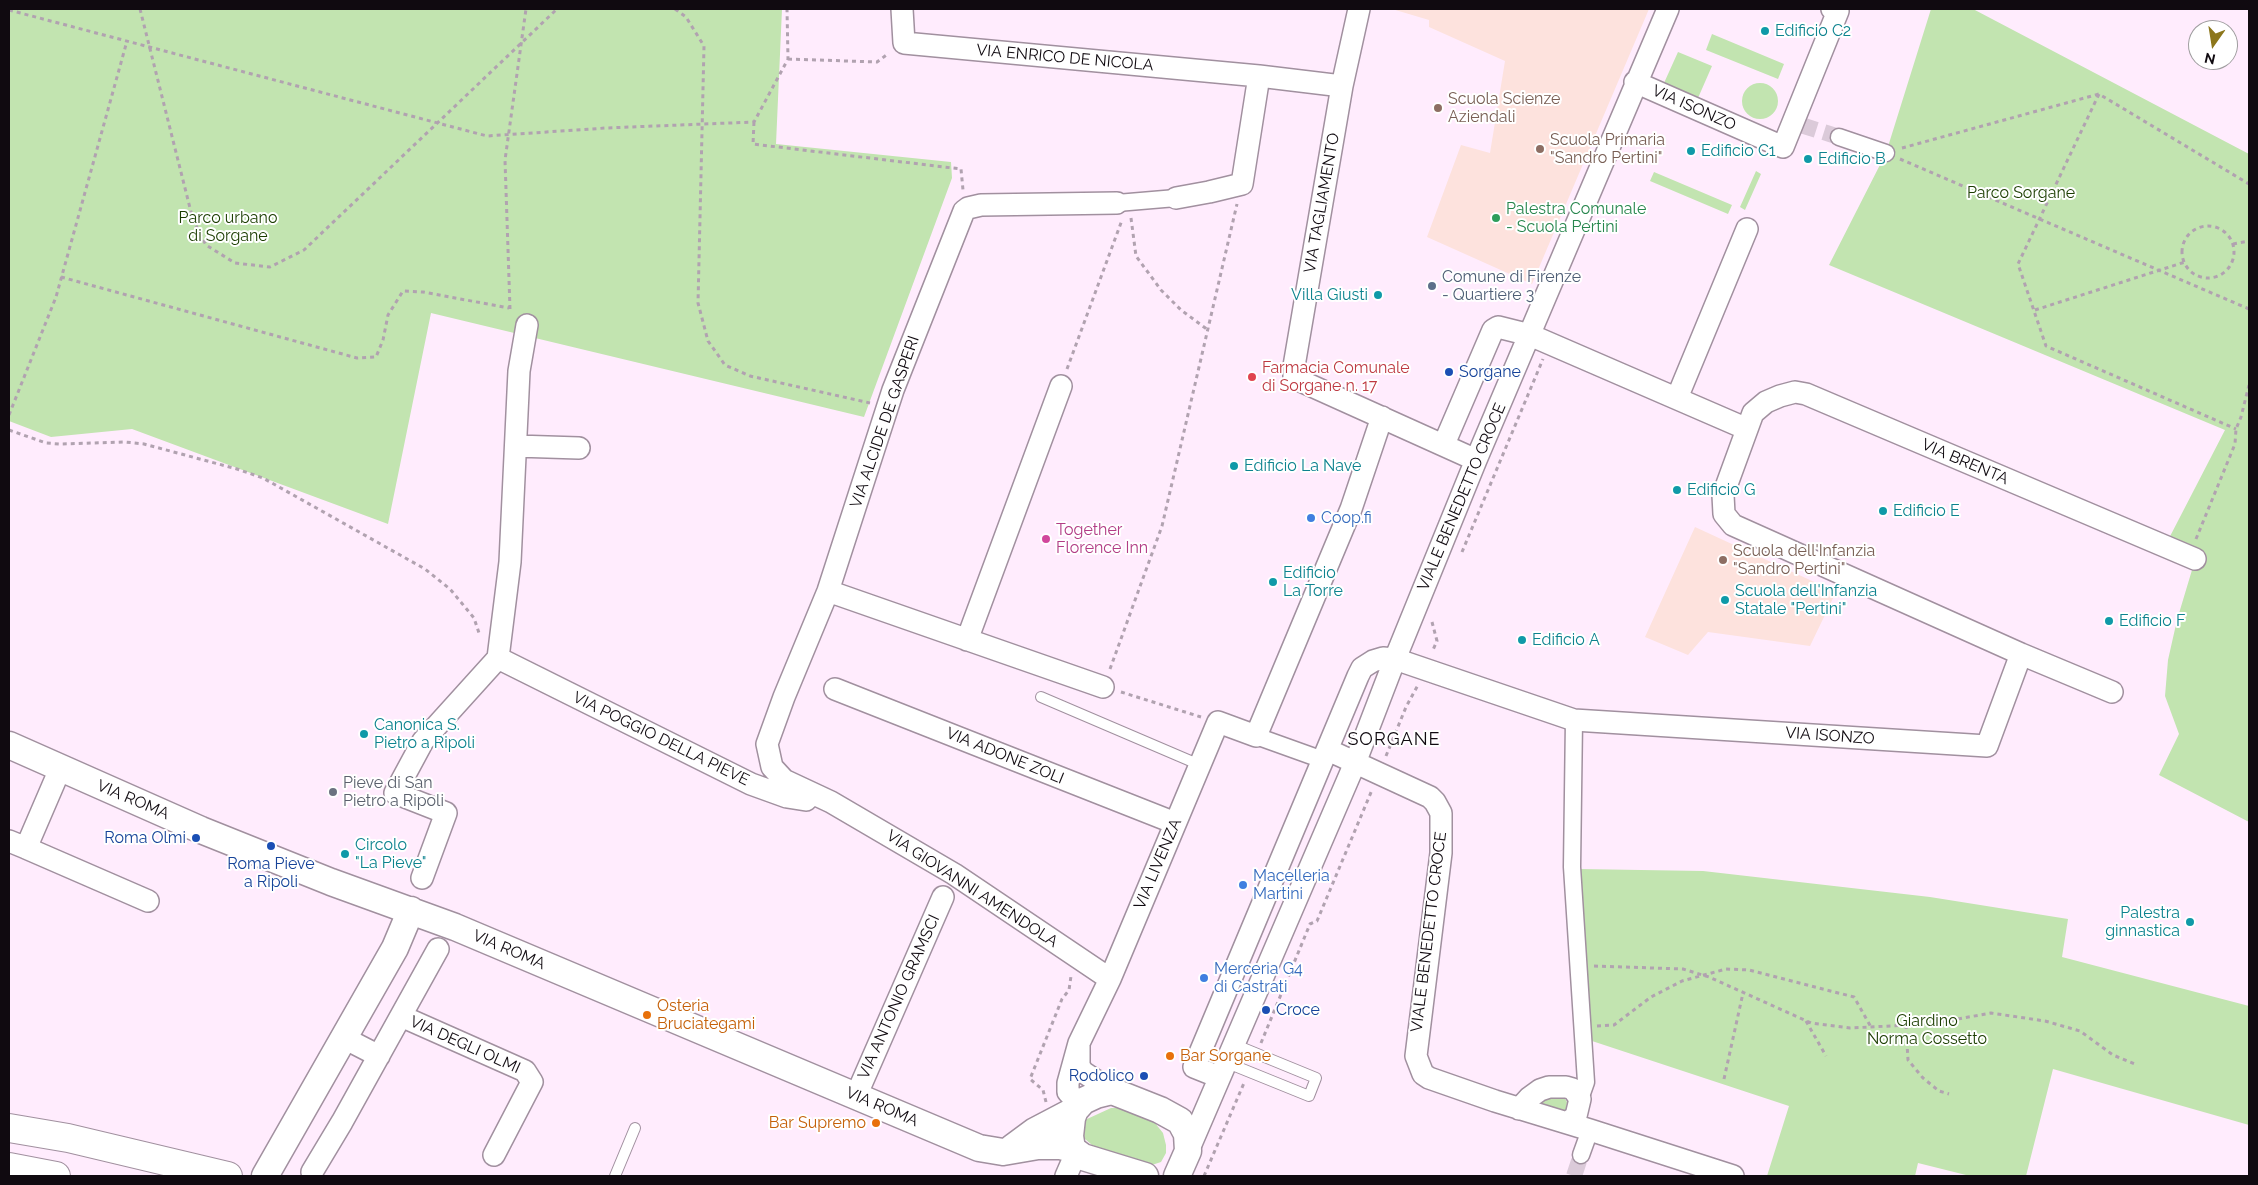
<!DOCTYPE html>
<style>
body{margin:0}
#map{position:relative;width:2258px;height:1185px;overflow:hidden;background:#ffecfd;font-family:Raleway,sans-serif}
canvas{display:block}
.frame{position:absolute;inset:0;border:10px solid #100a10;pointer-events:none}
.north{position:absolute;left:2188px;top:20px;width:50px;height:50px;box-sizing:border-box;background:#fff;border:1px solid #9f9d9f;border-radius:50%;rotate:193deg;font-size:14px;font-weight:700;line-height:20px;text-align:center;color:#100a10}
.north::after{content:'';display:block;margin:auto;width:18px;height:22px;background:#8c761b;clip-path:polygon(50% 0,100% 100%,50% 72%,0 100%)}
</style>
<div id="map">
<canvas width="2258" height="1185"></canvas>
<div class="frame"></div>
<div class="north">N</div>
</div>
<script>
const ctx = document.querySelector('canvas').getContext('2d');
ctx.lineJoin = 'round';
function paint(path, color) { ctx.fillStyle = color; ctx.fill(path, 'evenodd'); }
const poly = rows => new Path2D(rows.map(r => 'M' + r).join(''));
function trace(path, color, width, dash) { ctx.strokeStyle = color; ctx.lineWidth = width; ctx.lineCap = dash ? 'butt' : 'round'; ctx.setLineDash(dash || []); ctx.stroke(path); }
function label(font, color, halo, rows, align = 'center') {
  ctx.font = font + ' Raleway,sans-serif'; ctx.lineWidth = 4; ctx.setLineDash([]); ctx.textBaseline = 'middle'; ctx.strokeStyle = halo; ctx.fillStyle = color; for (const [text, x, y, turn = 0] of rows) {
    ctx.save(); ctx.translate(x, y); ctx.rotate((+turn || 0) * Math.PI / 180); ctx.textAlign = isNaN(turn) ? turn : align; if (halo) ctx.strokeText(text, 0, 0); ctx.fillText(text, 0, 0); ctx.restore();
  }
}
const education = poly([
 [1392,9,1649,9,1532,284,1427,237,1461,145,1490,153,1505,61,1429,27,1429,20],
 [1695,527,1836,592,1810,646,1708,632,1688,655,1645,637]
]);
const green = poly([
 [9,9,782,9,776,144,951,162,952,178,864,417,431,313,388,524,132,429,51,437,9,421],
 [1931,9,1973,9,2249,154,2249,822,2159,775,2179,734,2165,696,2168,660,2177,620,2195,560,2165,546,2225,430,1829,265,1886,153],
 [1712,34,1784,64,1778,79,1706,50],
 [1678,52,1712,66,1698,98,1664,83],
 '1742 101a18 18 0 1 1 36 0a18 18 0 1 1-36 0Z',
 [1756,171,1761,174,1745,210,1740,207],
 [1654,172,1732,205,1728,214,1650,181],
 [1579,869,1703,871,1930,897,2068,919,2062,957,2249,1006,2249,1125,2053,1069,2026,1176,1970,1176,1918,1163,1915,1176,1767,1176,1789,1106,1592,1041],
 [1553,1097,1565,1099,1567,1102,1566,1111,1561,1114,1548,1112,1537,1101],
 [1111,1108,1123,1108,1155,1123,1163,1133,1166,1145,1166,1153,1161,1162,1149,1166,1145,1165,1092,1145,1085,1139,1082,1134,1083,1125,1087,1119]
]);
const pedestrianTunnel = poly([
 [1801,125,1839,137],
 [1574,1176,1581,1155]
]);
const path = poly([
 [140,9,193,220,206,245,235,263,270,267,304,250,557,9],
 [675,9,686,17,704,46,698,303,708,341,725,365,750,376,870,403],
 [9,10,487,136,606,128,754,122,788,59,787,9],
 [788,59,877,62,889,53],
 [2099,94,2018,264,2046,346,2236,429],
 [754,122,753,144,961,169,963,190],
 [1902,148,2099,94,2249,184],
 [1900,159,2249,309],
 [1131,218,1136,256,1161,290,1181,310,1208,330],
 '2182 252a26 26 0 1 1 52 0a26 26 0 1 1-52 0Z',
 [2233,244,2249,241],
 [61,277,357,358,376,357,383,340,388,315,403,291,423,292,509,308],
 [510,309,505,160,526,9],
 [2035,310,2185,262],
 [1067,369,1122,220],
 [9,415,56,297,127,41],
 [9,430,46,443,59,444,125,442,144,444,237,469,263,478,425,569,450,589,474,618,480,636],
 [2196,539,2235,444,2236,429,2241,417,2249,385],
 [1462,552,1543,359],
 [1432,622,1437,641,1432,652],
 [1110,669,1162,526,1237,204],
 [1121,692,1201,717],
 [1386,756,1406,707,1418,685],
 [1594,966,1683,969,1709,977,1811,1023,1850,1028,1930,1024,1991,1013,2045,1021,2080,1031,2113,1055,2135,1064],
 [1806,1021,1826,1056],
 [1906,1025,1908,1060,1923,1078,1939,1091,1949,1094],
 [1597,1026,1614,1025,1651,997,1682,981,1726,969,1749,970,1854,997,1871,1027],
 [1261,1043,1310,924,1317,921,1372,790],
 [1724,1079,1743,993],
 [1046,1102,1043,1090,1030,1079,1062,999,1069,990,1071,976],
 [1204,1176,1244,1083]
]);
const service = poly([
 [1041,697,1200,765],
 [1225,1062,1309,1096,1316,1078,1233,1044],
 [615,1176,635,1128]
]);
const pedestrian = poly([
 [1839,137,1886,153],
 [1117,203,1176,198],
 [1574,720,1572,867,1586,1082,1580,1099],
 [1256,736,1323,760],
 [1581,1155,1590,1130]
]);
const minor = poly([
 [902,9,904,43,1259,76,1342,86],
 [1359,9,1342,86,1294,366,1294,378,1476,460],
 [1635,82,1783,147,1838,11,1832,9],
 [1176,198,1209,192,1242,184,1259,76],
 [1677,398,1747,229],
 [1444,444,1493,330,1498,327,1530,335,1747,429],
 [516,446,579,448],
 [828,591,1103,687],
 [967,640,1061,386],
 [498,658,751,784,787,797,806,800],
 [835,689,1175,823],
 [2112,692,2021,654,1733,525,1724,514,1723,495,1753,413,1766,402,1780,396,1795,392,1806,394,2195,559],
 [1328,750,1430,797,1435,802,1441,813,1441,853,1416,1056,1423,1074,1429,1078,1495,1101,1590,1130,1733,1176],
 [9,841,26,848,60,769],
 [26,848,148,901],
 [422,878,446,813,395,793,423,741,498,658,510,562,519,371,527,325],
 [1110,979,954,874,831,802,784,780,772,767,767,744,784,697,828,591,893,390,964,211,968,208,981,205,1117,203],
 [401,1016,525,1071,532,1082,494,1155],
 [344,1038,379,1056],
 [1079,1046,1079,1066,1083,1072,1112,1091],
 [1219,1077,1194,1067,1358,676,1362,668,1373,661,1383,658,1395,659,1574,720,1987,746,2021,654],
 [856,1096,943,897],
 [1079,1104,1068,1092,1068,1083,1079,1043,1110,979,1218,722,1256,736,1351,509,1382,417],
 [1519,1109,1529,1098,1540,1090,1549,1087,1566,1087,1573,1089,1580,1099,1576,1116,1567,1123],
 [1188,1151,1355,763,1395,659,1476,460,1668,9],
 [312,1172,342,1122,438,949],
 [1066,1176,1076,1153]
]);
const tertiary = poly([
 [9,745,201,830,331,882,455,927,979,1148,1003,1152,1038,1146,1060,1146,1072,1149],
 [1012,1148,1035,1131,1075,1110],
 [265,1176,395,948,411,910],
 [1145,1176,1083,1157,1072,1149,1070,1136,1072,1118,1075,1110,1083,1101,1096,1095,1112,1091,1160,1110,1180,1121,1187,1134,1188,1151,1177,1176]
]);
const secondary = poly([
 [9,1128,68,1138,228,1176],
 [9,1167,56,1176]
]);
const markers = [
 [1765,31,5,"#0f9aa8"],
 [1438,108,5,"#8d6e63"],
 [1540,149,5,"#8d6e63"],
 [1691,151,5,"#0f9aa8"],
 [1808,159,5,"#0f9aa8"],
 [1496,218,5,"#2e9e5b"],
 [1432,286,5,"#5c6f8a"],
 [1378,295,5,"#0f9aa8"],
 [1449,372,5,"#1a4fb4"],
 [1252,377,5,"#e0444e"],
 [1234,466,5,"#0f9aa8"],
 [1677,490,5,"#0f9aa8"],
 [1883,511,5,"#0f9aa8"],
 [1311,518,5,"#3f7fe0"],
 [1046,539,5,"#d1479c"],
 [1723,560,5,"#8d6e63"],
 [1273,582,5,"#0f9aa8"],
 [1725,600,5,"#0f9aa8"],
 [2109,621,5,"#0f9aa8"],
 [1522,640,5,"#0f9aa8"],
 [364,734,5,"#0f9aa8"],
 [333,792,5,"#6b7280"],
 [196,838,5,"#1a4fb4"],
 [271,846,5,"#1a4fb4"],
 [345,854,5,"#0f9aa8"],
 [1243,885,5,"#3f7fe0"],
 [2190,922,5,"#0f9aa8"],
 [1204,978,5,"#3f7fe0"],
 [1266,1010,5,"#1a4fb4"],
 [647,1015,5,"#e8710a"],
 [1170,1056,5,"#e8710a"],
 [1144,1076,5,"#1a4fb4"],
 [876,1123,5,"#e8710a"]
];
const cultureNames = [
 ["Edificio C2",1775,31],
 ["Edificio C1",1701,151],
 ["Edificio B",1818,159],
 ["Villa Giusti",1368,295,"right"],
 ["Edificio La Nave",1244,466],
 ["Edificio G",1687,490],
 ["Edificio E",1893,511],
 ["Edificio",1283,573],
 ["La Torre",1283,591],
 ["Scuola dell'Infanzia",1735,591],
 ["Statale \"Pertini\"",1735,609],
 ["Edificio F",2119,621],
 ["Edificio A",1532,640],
 ["Canonica S.",374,725],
 ["Pietro a Ripoli",374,743],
 ["Circolo",355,845],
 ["\"La Pieve\"",355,863],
 ["Palestra",2180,913,"right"],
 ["ginnastica",2180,931,"right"]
];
const streetNames = [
 ["VIA ENRICO DE NICOLA",1065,58,5],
 ["VIA ISONZO",1694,108,24],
 ["VIA TAGLIAMENTO",1322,203,-80],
 ["VIA ALCIDE DE GASPERI",885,422,-71],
 ["VIA BRENTA",1965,462,23],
 ["VIALE BENEDETTO CROCE",1462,497,-67],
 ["VIA ISONZO",1830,736,4],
 ["VIA POGGIO DELLA PIEVE",661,739,26],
 ["VIA ADONE ZOLI",1005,756,22],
 ["VIA ROMA",133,800,23],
 ["VIA LIVENZA",1158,864,-67],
 ["VIA GIOVANNI AMENDOLA",972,889,33],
 ["VIALE BENEDETTO CROCE",1429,932,-83],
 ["VIA ROMA",509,950,23],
 ["VIA ANTONIO GRAMSCI",899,997,-66],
 ["VIA DEGLI OLMI",465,1045,24],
 ["VIA ROMA",882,1107,23]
];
const educationNames = [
 ["Scuola Scienze",1448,99],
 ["Aziendali",1448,117],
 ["Scuola Primaria",1550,140],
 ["\"Sandro Pertini\"",1550,158],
 ["Scuola dell'Infanzia",1733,551],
 ["\"Sandro Pertini\"",1733,569]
];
const parkNames = [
 ["Parco Sorgane",2021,193],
 ["Parco urbano",228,218],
 ["di Sorgane",228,236],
 ["Giardino",1927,1021],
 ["Norma Cossetto",1927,1039]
];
const leisureNames = [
 ["Palestra Comunale",1506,209],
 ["- Scuola Pertini",1506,227]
];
const serviceNames = [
 ["Comune di Firenze",1442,277],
 ["- Quartiere 3",1442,295]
];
const healthNames = [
 ["Farmacia Comunale",1262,368],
 ["di Sorgane n. 17",1262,386]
];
const transitNames = [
 ["Sorgane",1459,372],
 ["Roma Olmi",186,838,"right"],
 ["Roma Pieve",271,864,"center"],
 ["a Ripoli",271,882,"center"],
 ["Croce",1276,1010],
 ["Rodolico",1134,1076,"right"]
];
const shopNames = [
 ["Coop.fi",1321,518],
 ["Macelleria",1253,876],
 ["Martini",1253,894],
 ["Merceria G4",1214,969],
 ["di Castrati",1214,987]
];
const hotelNames = [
 ["Together",1056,530],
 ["Florence Inn",1056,548]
];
const worshipNames = [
 ["Pieve di San",343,783],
 ["Pietro a Ripoli",343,801]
];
const foodNames = [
 ["Osteria",657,1006],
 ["Bruciategami",657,1024],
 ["Bar Sorgane",1180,1056],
 ["Bar Supremo",866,1123,"right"]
];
const neighbourhoodNames = [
 ["SORGANE",1394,740]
];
paint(education, '#fde2dd');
paint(green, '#c2e4b0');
trace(pedestrianTunnel, '#dbcad9', 16, [16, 8]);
trace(service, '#a1909f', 12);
trace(pedestrian, '#a1909f', 19);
trace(minor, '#a1909f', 24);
trace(tertiary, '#a1909f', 29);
trace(secondary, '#a1909f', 30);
trace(path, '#b1a2b0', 3, [4, 4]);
trace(service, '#fff', 10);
trace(pedestrian, '#fff', 16);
trace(minor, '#fff', 21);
trace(tertiary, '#fff', 26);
trace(secondary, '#fff', 28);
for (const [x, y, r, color] of markers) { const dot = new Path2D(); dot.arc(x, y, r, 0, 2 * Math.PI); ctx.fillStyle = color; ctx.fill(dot); trace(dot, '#fff', 2); }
label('16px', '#0d838f', '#fff', cultureNames, 'left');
label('16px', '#100a10', '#fff', streetNames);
label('16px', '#785e54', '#fff', educationNames, 'left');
label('16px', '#1b3d00', '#fff', parkNames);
label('16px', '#27864d', '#fff', leisureNames, 'left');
label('16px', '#4e5e75', '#fff', serviceNames, 'left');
label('16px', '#be3a42', '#fff', healthNames, 'left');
label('16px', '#164399', '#fff', transitNames, 'left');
label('16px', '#366cbe', '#fff', shopNames, 'left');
label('16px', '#b23c85', '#fff', hotelNames, 'left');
label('16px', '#5b616d', '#fff', worshipNames, 'left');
label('16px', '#c56008', '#fff', foodNames, 'left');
ctx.letterSpacing = '1px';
label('18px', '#100a10', '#fff', neighbourhoodNames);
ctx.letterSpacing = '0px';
</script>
